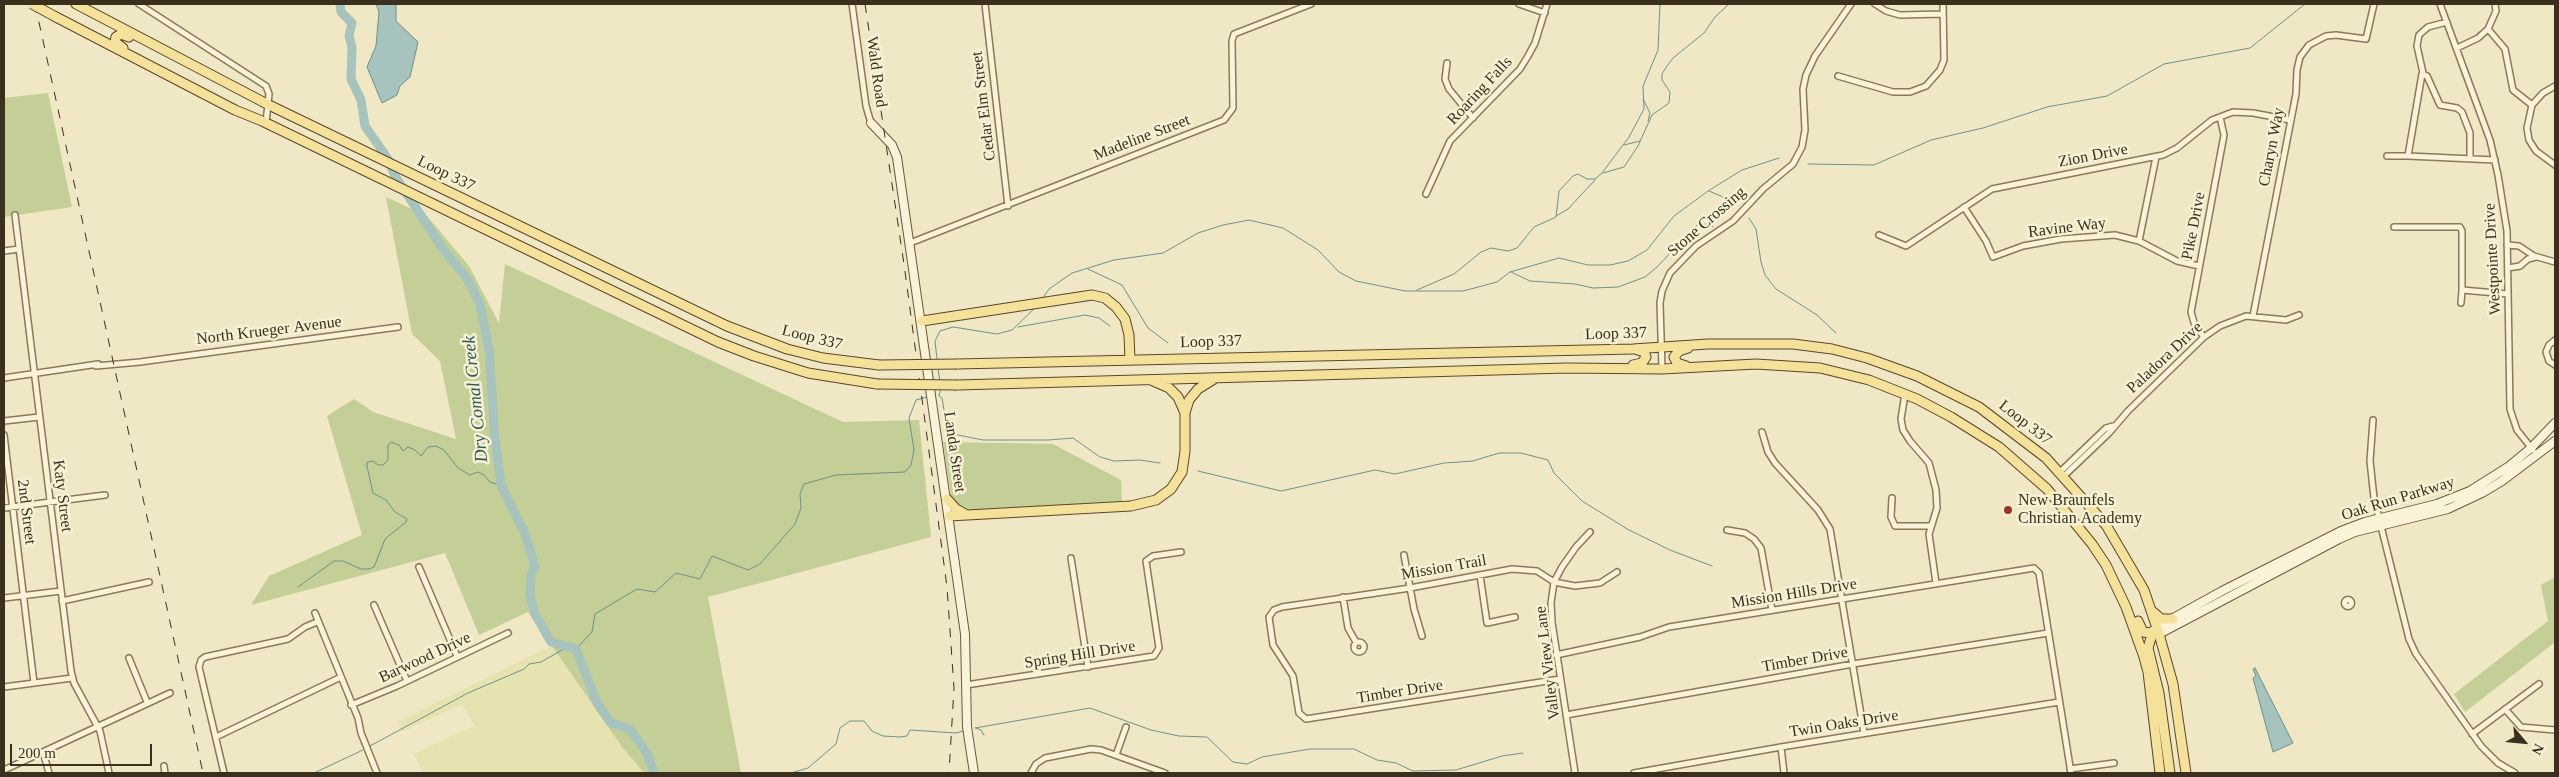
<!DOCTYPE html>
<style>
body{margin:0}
#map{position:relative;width:2559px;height:777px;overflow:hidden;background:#f0e7c4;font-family:"Times New Roman",serif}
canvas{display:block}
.frame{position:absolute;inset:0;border:5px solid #3b2f1e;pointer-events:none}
.north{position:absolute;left:2499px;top:717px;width:50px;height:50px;-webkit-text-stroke:4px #f7f1d4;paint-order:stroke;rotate:118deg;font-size:14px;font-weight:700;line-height:20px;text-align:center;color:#3b2f1e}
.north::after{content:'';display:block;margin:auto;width:18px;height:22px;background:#3b2f1e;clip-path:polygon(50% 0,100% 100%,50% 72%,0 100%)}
.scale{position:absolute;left:10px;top:744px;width:142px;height:22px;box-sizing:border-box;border:2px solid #3b2f1e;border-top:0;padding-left:6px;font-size:15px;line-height:18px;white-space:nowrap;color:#3b2f1e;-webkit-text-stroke:4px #f7f1d4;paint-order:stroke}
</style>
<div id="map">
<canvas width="2559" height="777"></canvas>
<div class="frame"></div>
<div class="north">N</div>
<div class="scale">200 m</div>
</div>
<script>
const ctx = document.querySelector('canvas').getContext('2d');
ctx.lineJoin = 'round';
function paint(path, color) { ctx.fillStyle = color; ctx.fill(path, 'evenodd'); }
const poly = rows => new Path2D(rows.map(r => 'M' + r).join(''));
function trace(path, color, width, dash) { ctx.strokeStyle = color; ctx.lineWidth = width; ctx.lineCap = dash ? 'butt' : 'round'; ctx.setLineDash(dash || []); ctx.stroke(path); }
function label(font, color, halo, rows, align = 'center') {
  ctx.font = font + ' "Times New Roman",serif'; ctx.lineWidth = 5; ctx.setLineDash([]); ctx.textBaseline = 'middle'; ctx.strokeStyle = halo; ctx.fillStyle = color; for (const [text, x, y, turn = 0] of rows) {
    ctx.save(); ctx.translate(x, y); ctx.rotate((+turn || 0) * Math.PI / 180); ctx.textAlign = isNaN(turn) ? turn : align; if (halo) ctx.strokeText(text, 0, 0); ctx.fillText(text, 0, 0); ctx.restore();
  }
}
const farmland = poly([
 [551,646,622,747,644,773,424,773,414,754,474,726,462,704,402,732,397,722]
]);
const green = poly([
 [48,93,72,207,4,217,4,98],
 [386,197,427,216,469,266,499,323,505,264,843,422,919,420,931,537,708,597,741,773,644,773,622,747,528,612,479,635,445,553,251,605,269,576,362,535,327,416,354,399,373,412,456,439,440,361,412,334],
 [943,442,1053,444,1121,480,1122,503,974,513,963,510,952,502],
 [2555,577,2555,645,2554,643,2465,712,2454,694,2548,621,2541,585]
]);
const water = poly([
 [376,4,396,4,396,21,418,42,410,77,400,86,397,95,382,103,367,67,376,46,379,12,376,4],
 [2255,668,2293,743,2273,752,2253,678,2256,676,2253,669,2255,668]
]);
const stream = poly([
 [1643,99,1650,113,1648,121],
 [1624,145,1640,141],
 [1808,164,1874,165,1931,140,1983,128,2047,107,2107,96,2164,64,2250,48,2305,4],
 [1603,173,1624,167,1638,146,1652,115,1669,103,1670,92,1662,80,1662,74,1667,66,1673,58,1704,33,1715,17,1729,4],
 [1709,191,1721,196,1732,204],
 [1556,216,1568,209,1595,180],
 [1749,218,1756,229,1761,262,1765,275,1776,289,1817,315,1836,333],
 [1088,269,1122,285,1148,328,1168,343],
 [1511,272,1530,281,1575,284,1593,288,1618,287,1645,277,1657,267,1697,225,1708,224,1713,227],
 [1417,290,1454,274,1481,252,1491,248,1508,251,1517,248,1534,227,1556,217,1559,191,1573,176,1578,174,1587,179,1595,179,1602,173,1629,137,1644,109,1643,86,1658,50,1660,4],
 [1042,299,1049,289,1072,273,1114,260,1163,253,1198,233,1223,225,1249,220,1283,228,1318,250,1339,272,1356,281,1405,291,1463,291,1497,282,1510,272,1559,258,1588,265,1610,265,1628,261,1647,250,1674,216,1708,191,1742,170,1779,158],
 [1018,327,1085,315,1099,318,1110,326],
 [937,359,935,341,940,331,953,327,997,334,1012,330,1035,308],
 [938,368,940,382],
 [941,388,939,396,942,398,947,428,958,435,983,440,1048,440,1073,438,1100,457,1114,461,1140,460,1160,463],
 [1198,471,1281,491,1375,470,1395,474,1444,463,1473,461,1499,453,1521,453,1548,460,1554,473,1582,501,1629,530,1670,550,1712,566],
 [298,587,334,561,343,561,361,569,369,569,374,567,385,539,406,522,407,519,395,512,386,500,373,493,367,466,367,462,373,461,378,465,383,465,388,460,388,445,391,442,399,445,403,451,408,447,415,450,421,456,428,447,436,446,444,450,458,468,470,475,478,472,484,475,490,482,501,485],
 [576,649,592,632,595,614,637,589,655,592,676,573,700,579,712,556,748,570,760,564,795,524,801,508,800,494,804,484,836,475,905,472,911,465,914,450,909,418,916,400,927,397],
 [975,728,1090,708,1151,730,1179,736,1207,737,1233,762,1247,764,1262,757,1310,749,1354,749,1377,760,1396,763,1413,771,1456,770,1502,756,1523,753],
 [976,728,981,730,984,735],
 [370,746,468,693,524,669,529,664,541,662,569,646],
 [314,773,363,750],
 [791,773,808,768,836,744,840,728,850,721,864,721,872,731,883,736,900,737,907,736,910,730,956,733,963,731]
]);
const river = poly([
 [340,4,341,12,352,23,349,36,352,47,351,79,361,100,365,126,388,159,395,176,443,249,466,277,480,304,489,350,495,439,501,485,525,534,535,566,531,575,530,595,535,614,551,642,576,649,597,703,611,723,630,729,648,755,654,773]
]);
const street = poly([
 [139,4,266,86,269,94,266,123],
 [852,4,866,106,871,123],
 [985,4,1008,206],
 [1519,4,1545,13],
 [1875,4,1886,11,1900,15,1943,14],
 [2440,4,2490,140,2498,175,2507,231,2510,409,2517,430,2533,450],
 [2488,29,2505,49,2513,90,2532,105],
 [2457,48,2478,38,2488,29,2496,11,2495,4],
 [1447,63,1445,79,1449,89,1473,118],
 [2423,73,2417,46,2419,35,2428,27,2447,22],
 [1838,76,1893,92,1910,92,1926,86,1940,70,1944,60,1943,4],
 [2555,86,2543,93,2532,105,2527,128,2529,140,2536,151,2555,165],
 [2387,156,2408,156],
 [2470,159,2470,133,2462,112,2457,108,2440,105,2427,76,2422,74,2408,156,2495,160],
 [1426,194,1450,141,1520,69,1528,56,1535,43,1547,4],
 [1964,207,1986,241,1993,257,2023,246,2061,239,2115,235,2139,241,2177,261,2199,266],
 [15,215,71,671,74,683,100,731,109,773],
 [2394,227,2460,227,2462,231,2462,290],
 [1879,235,1906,246,1992,189,2163,155,2177,148,2212,120,2233,112,2253,113,2290,120],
 [2139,241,2156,157],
 [910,243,1224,120,1233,108,1232,41,1234,34,1311,4],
 [2507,245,2519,246,2534,256,2555,262],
 [4,251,19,249],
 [2508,268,2520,266,2528,259,2536,257],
 [2461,303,2462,290,2508,294],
 [2253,316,2296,94,2297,70,2300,57,2309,45,2326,36,2336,35,2366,39,2374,4],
 [2204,337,2195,326,2191,312,2224,135,2220,117],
 [2555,340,2549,345,2546,352,2549,361,2555,365],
 [96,366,140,362,398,327],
 [1662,369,1660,303,1662,291,1670,273,1696,246,1733,221,1763,189,1793,164,1802,147,1805,130,1803,89,1806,75,1815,56,1851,4],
 [4,378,98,364],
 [1905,394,1901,419,1903,430,1910,441,1929,463,1936,490,1937,508,1929,534,1936,583],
 [2373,420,2370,461,2374,498,2409,639,2416,654,2481,746,2498,763,2515,773],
 [4,421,39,417],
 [1762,432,1768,452,1775,463,1818,510,1830,529,1864,733],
 [4,435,34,683],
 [2060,472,2106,428,2113,426],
 [2064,476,2109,433,2128,411,2204,337,2220,326,2246,316,2286,320,2299,315],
 [1892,498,1891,517,1895,526,1930,526],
 [4,508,105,495],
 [1727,530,1745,533,1754,539,1761,548,1772,610],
 [1404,555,1414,609,1422,636],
 [1071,558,1088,667],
 [419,567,457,656],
 [1480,575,1487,623,1515,617],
 [1343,597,1348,628,1356,642],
 [4,598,61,591],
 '2344.5 603a3.5 3.5 0 1 1 7 0a3.5 3.5 0 1 1-7 0Z',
 [62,601,149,582],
 [374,605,407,681],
 [315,613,358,718,361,733,377,773],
 '1354 647a5 5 0 1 1 10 0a5 5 0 1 1-10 0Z',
 [1556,655,1640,637,1669,627,2034,568,2039,573,2071,773],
 [129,658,147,702],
 [1560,679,1306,719,1299,713,1293,676,1273,645,1269,617,1274,610,1282,607,1410,588,1512,569,1537,571,1554,582,1575,586,1600,583,1617,572],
 [966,685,1154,656,1159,648,1146,561,1153,556,1181,552],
 [4,687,72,678],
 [351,705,397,686,508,633],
 [2505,709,2521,727,2555,730],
 [1566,715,1853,664,2048,633],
 [2472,734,2539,684],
 [216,737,341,677],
 [1781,747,1784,773],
 [43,752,49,773],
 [1116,755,1126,727],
 [164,766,165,773],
 [2070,769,2114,763],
 [4,770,170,693],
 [224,773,199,667,201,660,205,657,288,639,305,627,317,622],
 [1031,773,1036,764,1045,758,1091,749,1101,750,1165,773],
 [1575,773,1552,622,1551,603,1554,582,1562,567,1576,547,1590,532],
 [1634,773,1781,747,2059,702]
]);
const secondary = poly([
 [871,123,892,145,897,157,965,634,967,727,974,773],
 [2157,627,2222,591,2341,531,2365,522,2437,504,2470,491,2508,467,2531,448,2555,423],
 [2159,634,2339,539,2355,532,2448,509,2482,493,2502,481,2555,441]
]);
const primary = poly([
 [76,4,269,105,727,326,787,349,823,358,879,365],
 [56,17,235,110,262,121,718,342,754,356,808,373,877,384],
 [123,48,115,42,116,37,121,34,129,37],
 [922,321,1092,295,1105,298,1116,307,1125,319,1129,335,1130,360],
 [957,364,1633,349,1708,344,1793,344,1832,349,1867,358,1917,376,1979,407,2046,458,2106,525,2144,590,2159,634,2173,684,2186,773],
 [1633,365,1642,363,1646,357,1644,352,1635,349],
 [1686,366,1677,363,1674,357,1679,351,1688,348],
 [1153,381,1169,388,1178,397,1185,413],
 [957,385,1567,368,1662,369,1756,364,1820,368,1869,380,1917,399,1951,417,1999,447,2047,489,2092,544,2106,565,2126,607,2144,657,2148,672,2160,773],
 [947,499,956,509,965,514],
 [949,516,1131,506,1156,500,1171,489,1182,472,1185,451,1185,413,1189,400,1198,389,1214,379],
 [2153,612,2161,619,2173,619],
 [2138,621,2143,632,2159,634],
 [2153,631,2148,648,2159,693,2170,773]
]);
const rail = poly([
 [35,4,203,773],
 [865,4,904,264,947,587,954,688,949,773]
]);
const primaryBridge = poly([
 [32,4,56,17],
 [879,365,957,364],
 [877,384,957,385]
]);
const markers = [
 [2008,510,5,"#9e3126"]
];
const streetNames = [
 ["Wald Road",876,72,82],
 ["Roaring Falls",1480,91,-47],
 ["Cedar Elm Street",984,106,-97],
 ["Madeline Street",1142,138,-21],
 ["Charyn Way",2272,147,-79],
 ["Zion Drive",2093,156,-11],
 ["Loop 337",446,174,26],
 ["Stone Crossing",1707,222,-41],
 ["Pike Drive",2194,226,-79],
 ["Ravine Way",2067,228,-7],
 ["Westpointe Drive",2493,259,-93],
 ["North Krueger Avenue",269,331,-7],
 ["Loop 337",1616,334,-2],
 ["Loop 337",812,338,14],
 ["Loop 337",1211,342,-2],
 ["Paladora Drive",2165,358,-43],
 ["Loop 337",2025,423,38],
 ["Landa Street",954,452,82],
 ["Katy Street",62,496,83],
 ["Oak Run Parkway",2398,499,-17],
 ["2nd Street",26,512,83],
 ["Mission Trail",1444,568,-10],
 ["Mission Hills Drive",1794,594,-9],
 ["Spring Hill Drive",1080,655,-9],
 ["Barwood Drive",425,658,-25],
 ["Timber Drive",1805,660,-10],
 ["Valley View Lane",1548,663,-97],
 ["Timber Drive",1400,692,-9],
 ["Twin Oaks Drive",1844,724,-9]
];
const poiNames = [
 ["New Braunfels",2018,501],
 ["Christian Academy",2018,519]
];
const waterNames = [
 ["Dry Comal Creek",476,399,-96]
];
paint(farmland, '#e6e3b0');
paint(green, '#c3cf97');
paint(water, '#a6c3bd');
trace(water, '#6c928c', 1);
trace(stream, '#6c928c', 1);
trace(river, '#a6c3bd', 9);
trace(street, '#8c7959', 8);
trace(secondary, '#6e5a3c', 10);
trace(primary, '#59462d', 11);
trace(street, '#faf3d7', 5);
trace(secondary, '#faf3d7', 8);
trace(primary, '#f5e29a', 9);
trace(rail, '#3b2f1e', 1, [9, 9]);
trace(primaryBridge, '#59462d', 11, []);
trace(primaryBridge, '#f5e29a', 9);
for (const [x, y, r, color] of markers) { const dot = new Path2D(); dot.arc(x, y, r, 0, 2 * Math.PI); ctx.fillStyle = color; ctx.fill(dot); trace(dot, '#f7f1d4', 2); }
label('16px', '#3b2f1e', '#f7f1d4', streetNames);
label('16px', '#3b2f1e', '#f7f1d4', poiNames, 'left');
label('italic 18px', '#2c5a5b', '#f7f1d4', waterNames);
</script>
